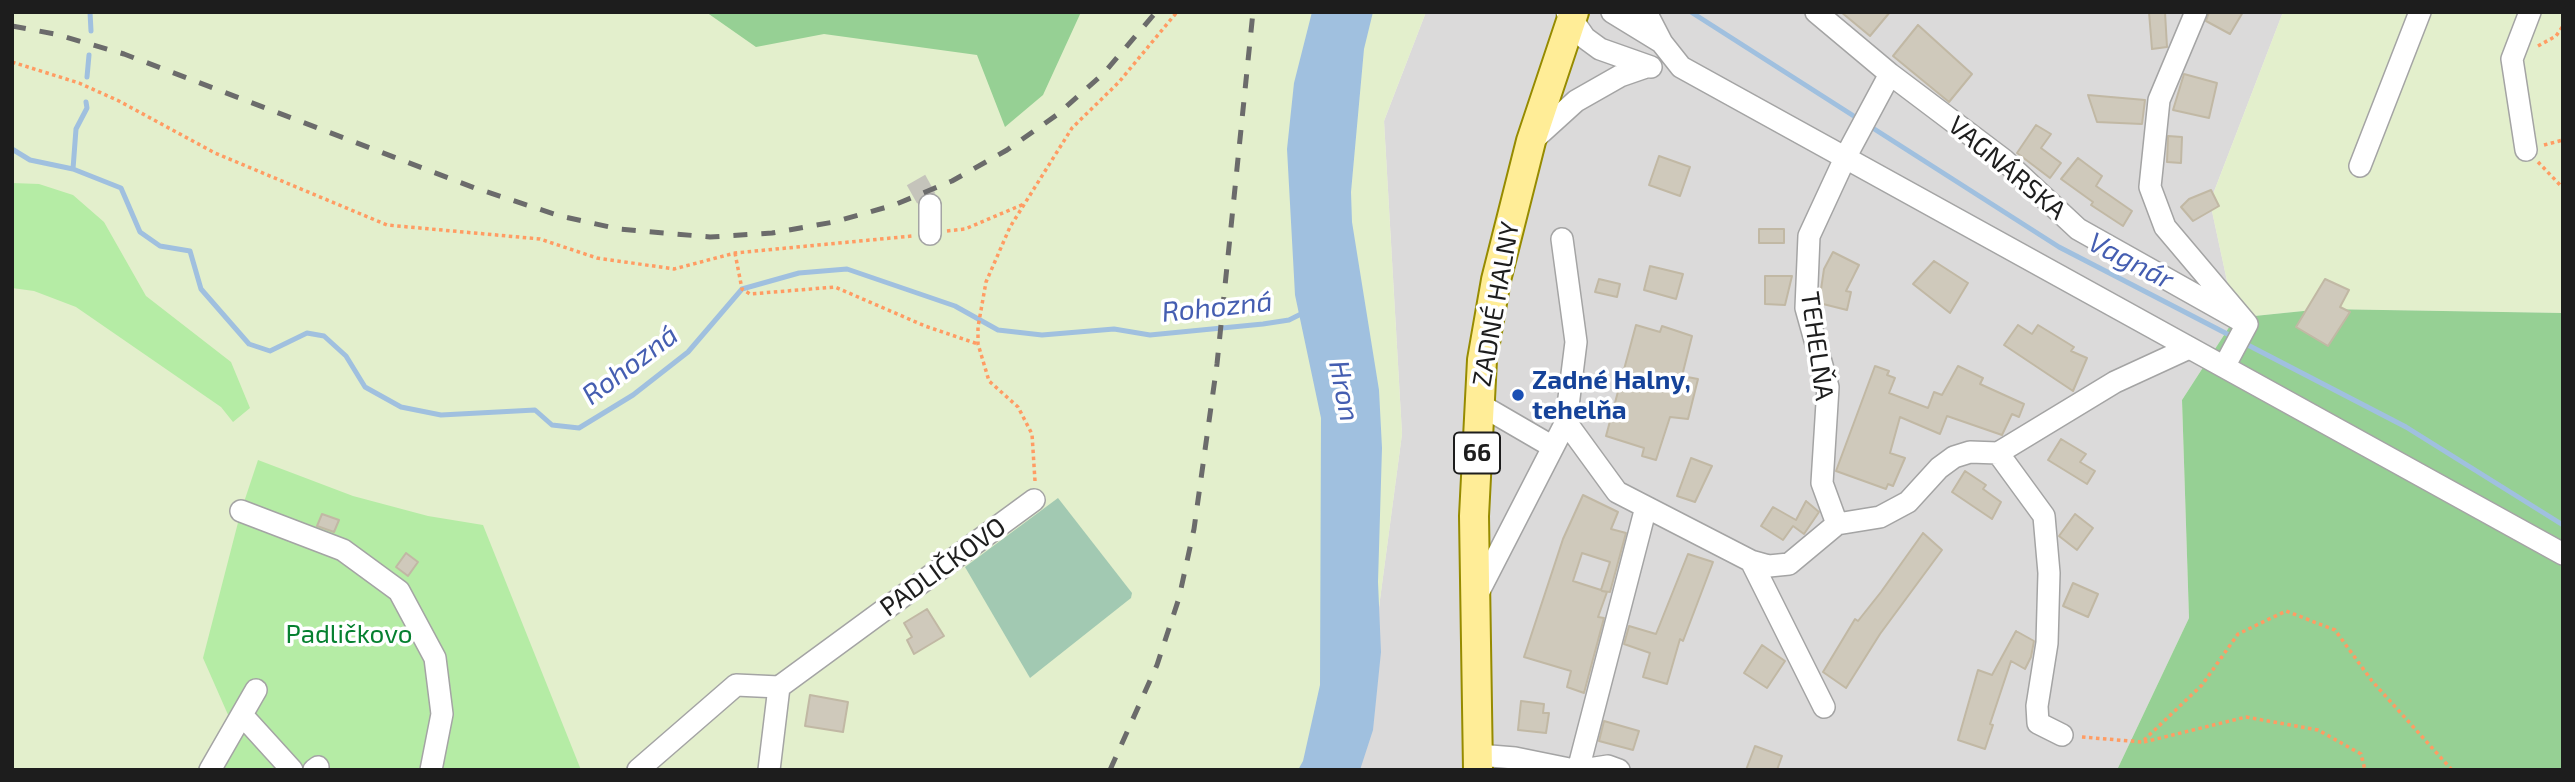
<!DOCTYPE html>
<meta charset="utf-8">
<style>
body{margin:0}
#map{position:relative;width:2575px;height:782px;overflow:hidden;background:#efeee2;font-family:"Exo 2",sans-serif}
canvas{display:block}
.frame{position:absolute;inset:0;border:14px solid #1d1d1d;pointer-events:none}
</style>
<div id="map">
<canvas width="2575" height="782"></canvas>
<div class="frame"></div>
</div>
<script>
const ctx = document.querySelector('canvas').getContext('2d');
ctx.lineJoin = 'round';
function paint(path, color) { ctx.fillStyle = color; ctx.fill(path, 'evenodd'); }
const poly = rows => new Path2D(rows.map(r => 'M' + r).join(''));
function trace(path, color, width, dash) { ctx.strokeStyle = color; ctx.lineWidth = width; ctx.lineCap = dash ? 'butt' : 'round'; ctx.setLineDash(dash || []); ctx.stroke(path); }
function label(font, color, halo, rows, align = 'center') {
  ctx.font = font + ' "Exo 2",sans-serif'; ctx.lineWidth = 7; ctx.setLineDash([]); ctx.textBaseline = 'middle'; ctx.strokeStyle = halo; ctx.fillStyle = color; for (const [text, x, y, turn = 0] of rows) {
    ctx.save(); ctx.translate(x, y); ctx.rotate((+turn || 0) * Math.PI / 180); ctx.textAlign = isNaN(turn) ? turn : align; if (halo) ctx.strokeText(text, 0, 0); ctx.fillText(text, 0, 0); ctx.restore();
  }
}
const residential = poly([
 [1426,12,2283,12,2210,202,2235,318,2182,400,2189,618,2117,770,1330,770,1377,622,1402,434,1384,121]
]);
const farmland = poly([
 [12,12,1426,12,1384,121,1402,434,1377,622,1330,770,12,770],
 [2283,12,2563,12,2563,313,2323,309,2235,318,2210,202]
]);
const grass = poly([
 [12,183,39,184,73,195,104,222,146,296,231,362,250,408,233,422,221,407,76,307,34,291,12,288],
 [258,460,353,496,428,516,483,525,581,770,197,770,229,717,203,658,241,511]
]);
const forest = poly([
 [706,12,1081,12,1043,95,1005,127,977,55,824,34,756,47],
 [2323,309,2563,313,2563,770,2117,770,2189,618,2182,400,2235,318]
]);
const cemetery = poly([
 [1058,498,1132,593,1131,598,1030,678,965,567]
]);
const water = poly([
 [1312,12,1373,12,1364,49,1351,192,1352,222,1379,390,1382,448,1378,582,1381,652,1373,730,1360,770,1298,770,1303,761,1320,685,1321,418,1295,295,1287,149,1294,83]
]);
const stream = poly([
 [90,12,91,31],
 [1691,12,1860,120],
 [87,77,89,55],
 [1868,125,2059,247,2235,338],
 [12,149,30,160,73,169,121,188,140,232,160,246,190,251,201,289,249,344,270,351,307,333,324,336,346,356,365,387,401,407,441,415,535,410,552,425,579,428,633,395,688,352,742,289,799,273,847,269,955,306,998,330,1042,335,1114,329,1150,335,1263,324,1289,320,1303,313],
 [73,169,76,129,87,108,86,102],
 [2244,343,2406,427,2563,525]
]);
const building = poly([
 [1841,12,1890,12,1870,36,1841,12],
 [2149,12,2165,12,2167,47,2152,49,2149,12],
 [2209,12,2243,12,2230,34,2206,21,2209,12],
 [1918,25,1972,74,1949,102,1893,56,1918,25],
 [2184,74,2217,83,2209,118,2173,110,2184,74],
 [2088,95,2145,100,2142,124,2097,122,2088,95],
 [2036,125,2051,134,2041,148,2061,163,2050,178,2017,153,2036,125],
 [2168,136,2182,137,2181,163,2167,162,2168,136],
 [1659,156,1690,167,1680,196,1649,185,1659,156],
 [2078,158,2102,176,2096,186,2132,211,2123,226,2091,205,2093,202,2061,179,2078,158],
 [2211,190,2219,206,2193,221,2181,207,2189,199,2211,190],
 [1759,229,1784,229,1784,243,1759,243,1759,229],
 [1833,252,1859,265,1846,291,1851,292,1847,310,1819,303,1824,269,1833,252],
 [1934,261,1968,283,1950,313,1913,284,1934,261],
 [1650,266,1683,274,1676,299,1644,290,1650,266],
 [1765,276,1792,276,1785,305,1765,304,1765,276],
 [1599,279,1620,284,1617,297,1595,292,1599,279],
 [2325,279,2349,290,2340,307,2350,312,2328,346,2296,327,2325,279],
 [1636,325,1660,332,1662,326,1692,336,1682,376,1698,379,1688,419,1670,417,1656,460,1642,456,1644,448,1606,436,1636,325],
 [2018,325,2032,334,2038,325,2074,347,2071,351,2087,358,2073,391,2004,345,2018,325],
 [1875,366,1889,371,1887,375,1895,378,1889,393,1928,408,1934,392,1942,395,1958,366,1983,378,1980,384,2024,404,2019,417,2012,414,2002,435,1947,416,1940,434,1900,417,1890,453,1905,458,1893,486,1888,484,1886,489,1836,471,1875,366],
 [2061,439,2086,454,2080,462,2095,471,2087,484,2048,460,2061,439],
 [1691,458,1712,466,1695,502,1677,496,1691,458],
 [1965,471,1986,485,1983,489,2001,502,1992,519,1952,492,1965,471],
 [1583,495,1618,512,1611,529,1626,533,1610,592,1602,591,1607,592,1598,617,1604,618,1584,693,1567,687,1571,671,1524,657,1563,539,1583,495],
 [1582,553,1610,562,1601,590,1573,581,1582,553],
 [1806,501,1819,512,1804,534,1793,526,1783,540,1761,526,1773,507,1796,520,1806,501],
 [322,514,339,520,334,532,317,526,322,514],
 [2075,514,2093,528,2077,550,2059,536,2075,514],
 [1923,533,1942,550,1880,634,1846,688,1823,672,1855,619,1858,621,1881,592,1923,533],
 [406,553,418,562,408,576,396,567,406,553],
 [1688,554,1713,562,1683,641,1680,639,1667,684,1643,677,1650,653,1624,644,1629,626,1656,634,1688,554],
 [2073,583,2098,594,2088,617,2063,606,2073,583],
 [927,609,944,636,914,654,907,640,912,637,904,623,927,609],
 [2016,631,2034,641,2031,657,2025,669,2011,661,1990,724,1993,725,1985,749,1958,740,1978,670,1992,675,2016,631],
 [1762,645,1785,661,1767,688,1744,673,1762,645],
 [810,695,848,702,843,732,805,726,810,695],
 [1521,701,1544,704,1543,713,1549,713,1546,733,1518,730,1521,701],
 [1604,721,1639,731,1633,750,1599,741,1604,721],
 [1755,746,1782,756,1777,770,1746,770,1755,746]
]);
const minorTunnel = poly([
 [916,180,930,205]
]);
const path = poly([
 [2538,46,2556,36,2563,26],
 [12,62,79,83,119,101,215,153,387,225,540,239,597,258,674,269,735,253,912,236],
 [2544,145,2563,140],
 [2538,162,2563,188],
 [947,231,965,229,1024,204],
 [735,253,742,289,750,294,835,287,925,326,978,344],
 [1035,481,1032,434,1018,407,989,381,978,344,978,327,986,282,1010,227,1072,128,1119,82,1177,12],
 [2082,737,2142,742,2202,685,2238,634,2286,611,2335,630,2372,681,2452,770],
 [2144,742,2246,717,2318,730,2361,754,2365,770]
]);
const minor = poly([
 [1567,12,1585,38,1600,49,1651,67],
 [1612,12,1661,42],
 [1646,12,1662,43,1681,67,2563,554],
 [1816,12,1890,74,2004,160,2078,229,2247,324],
 [2196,12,2159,100,2150,187,2165,227,2247,324,2225,365],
 [1533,140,1576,101,1620,76,1646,67],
 [2526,150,2512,59,2530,12],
 [2360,166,2420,12],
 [930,205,930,234],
 [1479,404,1553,447],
 [1566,422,1617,492,1751,561],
 [1998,453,2044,516,2049,573,2047,643,2037,706,2038,723,2062,735],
 [241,511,343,550,399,591,435,658,442,714,431,770],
 [1837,524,1822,483,1828,387,1806,308,1809,236,1846,156,1890,74],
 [1476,597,1566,422,1576,342,1562,239],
 [1824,707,1751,561,1769,566,1789,564,1837,524,1880,517,1908,502,1939,468,1954,457,1970,452,1998,453,2115,382,2189,348],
 [242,715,292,770],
 [1478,755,1515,758,1574,770],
 [210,770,256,690],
 [314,770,318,767],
 [638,770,736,685,779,687],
 [769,770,779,687,1034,500],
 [1578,770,1646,507],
 [1582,770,1608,766,1619,770]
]);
const major = poly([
 [1478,770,1474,516,1482,360,1496,280,1531,141,1574,12]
]);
const rail = poly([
 [12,26,55,34,124,54,475,188,560,216,619,229,710,237,772,233,834,222,894,205,952,181,1007,150,1058,114,1104,73,1156,12],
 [1110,770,1157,665,1179,598,1194,529,1217,364,1253,12]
]);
const markers = [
 [1518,395,7,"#1a4fb4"]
];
const shields = [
 [1477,453,46]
];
const shieldNames = [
 ["66",1477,453]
];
const streetNames = [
 ["VAGNÁRSKA",2007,168,40],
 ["ZADNÉ HALNY",1496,304,-80],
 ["TEHELŇA",1817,346,82],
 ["PADLIČKOVO",943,567,-36]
];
const transitNames = [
 ["Zadné Halny,",1532,380],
 ["tehelňa",1532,410]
];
const parkNames = [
 ["Padličkovo",349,634]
];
const waterNames = [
 ["Vagnár",2131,261,27],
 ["Rohozná",1217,307,-6],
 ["Rohozná",630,365,-37],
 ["Hron",1344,391,79]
];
paint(residential, '#dbdada');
paint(farmland, '#e3efcc');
paint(grass, '#b5eca5');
paint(forest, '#96d094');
paint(cemetery, '#a2c9b2');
paint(water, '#a0c0df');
trace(stream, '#a0c0df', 5);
paint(building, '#cfc9bb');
trace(building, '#c1b8a4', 2);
trace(minorTunnel, '#c5c4bb', 21, [21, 10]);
trace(minor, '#a4a4a4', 24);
trace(major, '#968b00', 32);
trace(path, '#ff9c63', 3.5, [3.5, 3.5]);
trace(minor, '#fff', 21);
trace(major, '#ffed97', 28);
trace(rail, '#6b6b6b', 5, [14, 14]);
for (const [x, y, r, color] of markers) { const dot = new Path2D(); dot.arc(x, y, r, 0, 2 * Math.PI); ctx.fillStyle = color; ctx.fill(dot); trace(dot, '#fff', 2.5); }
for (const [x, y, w] of shields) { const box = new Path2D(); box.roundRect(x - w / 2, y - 20.5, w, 41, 5); ctx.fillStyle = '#fff'; ctx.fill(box); trace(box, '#1d1d1d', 2); }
label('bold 24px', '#1d1d1d', null, shieldNames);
label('26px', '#1d1d1d', '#fff', streetNames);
label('bold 26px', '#164399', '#fff', transitNames, 'left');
label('26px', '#068030', '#fff', parkNames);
label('italic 28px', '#455eb1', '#fff', waterNames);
</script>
